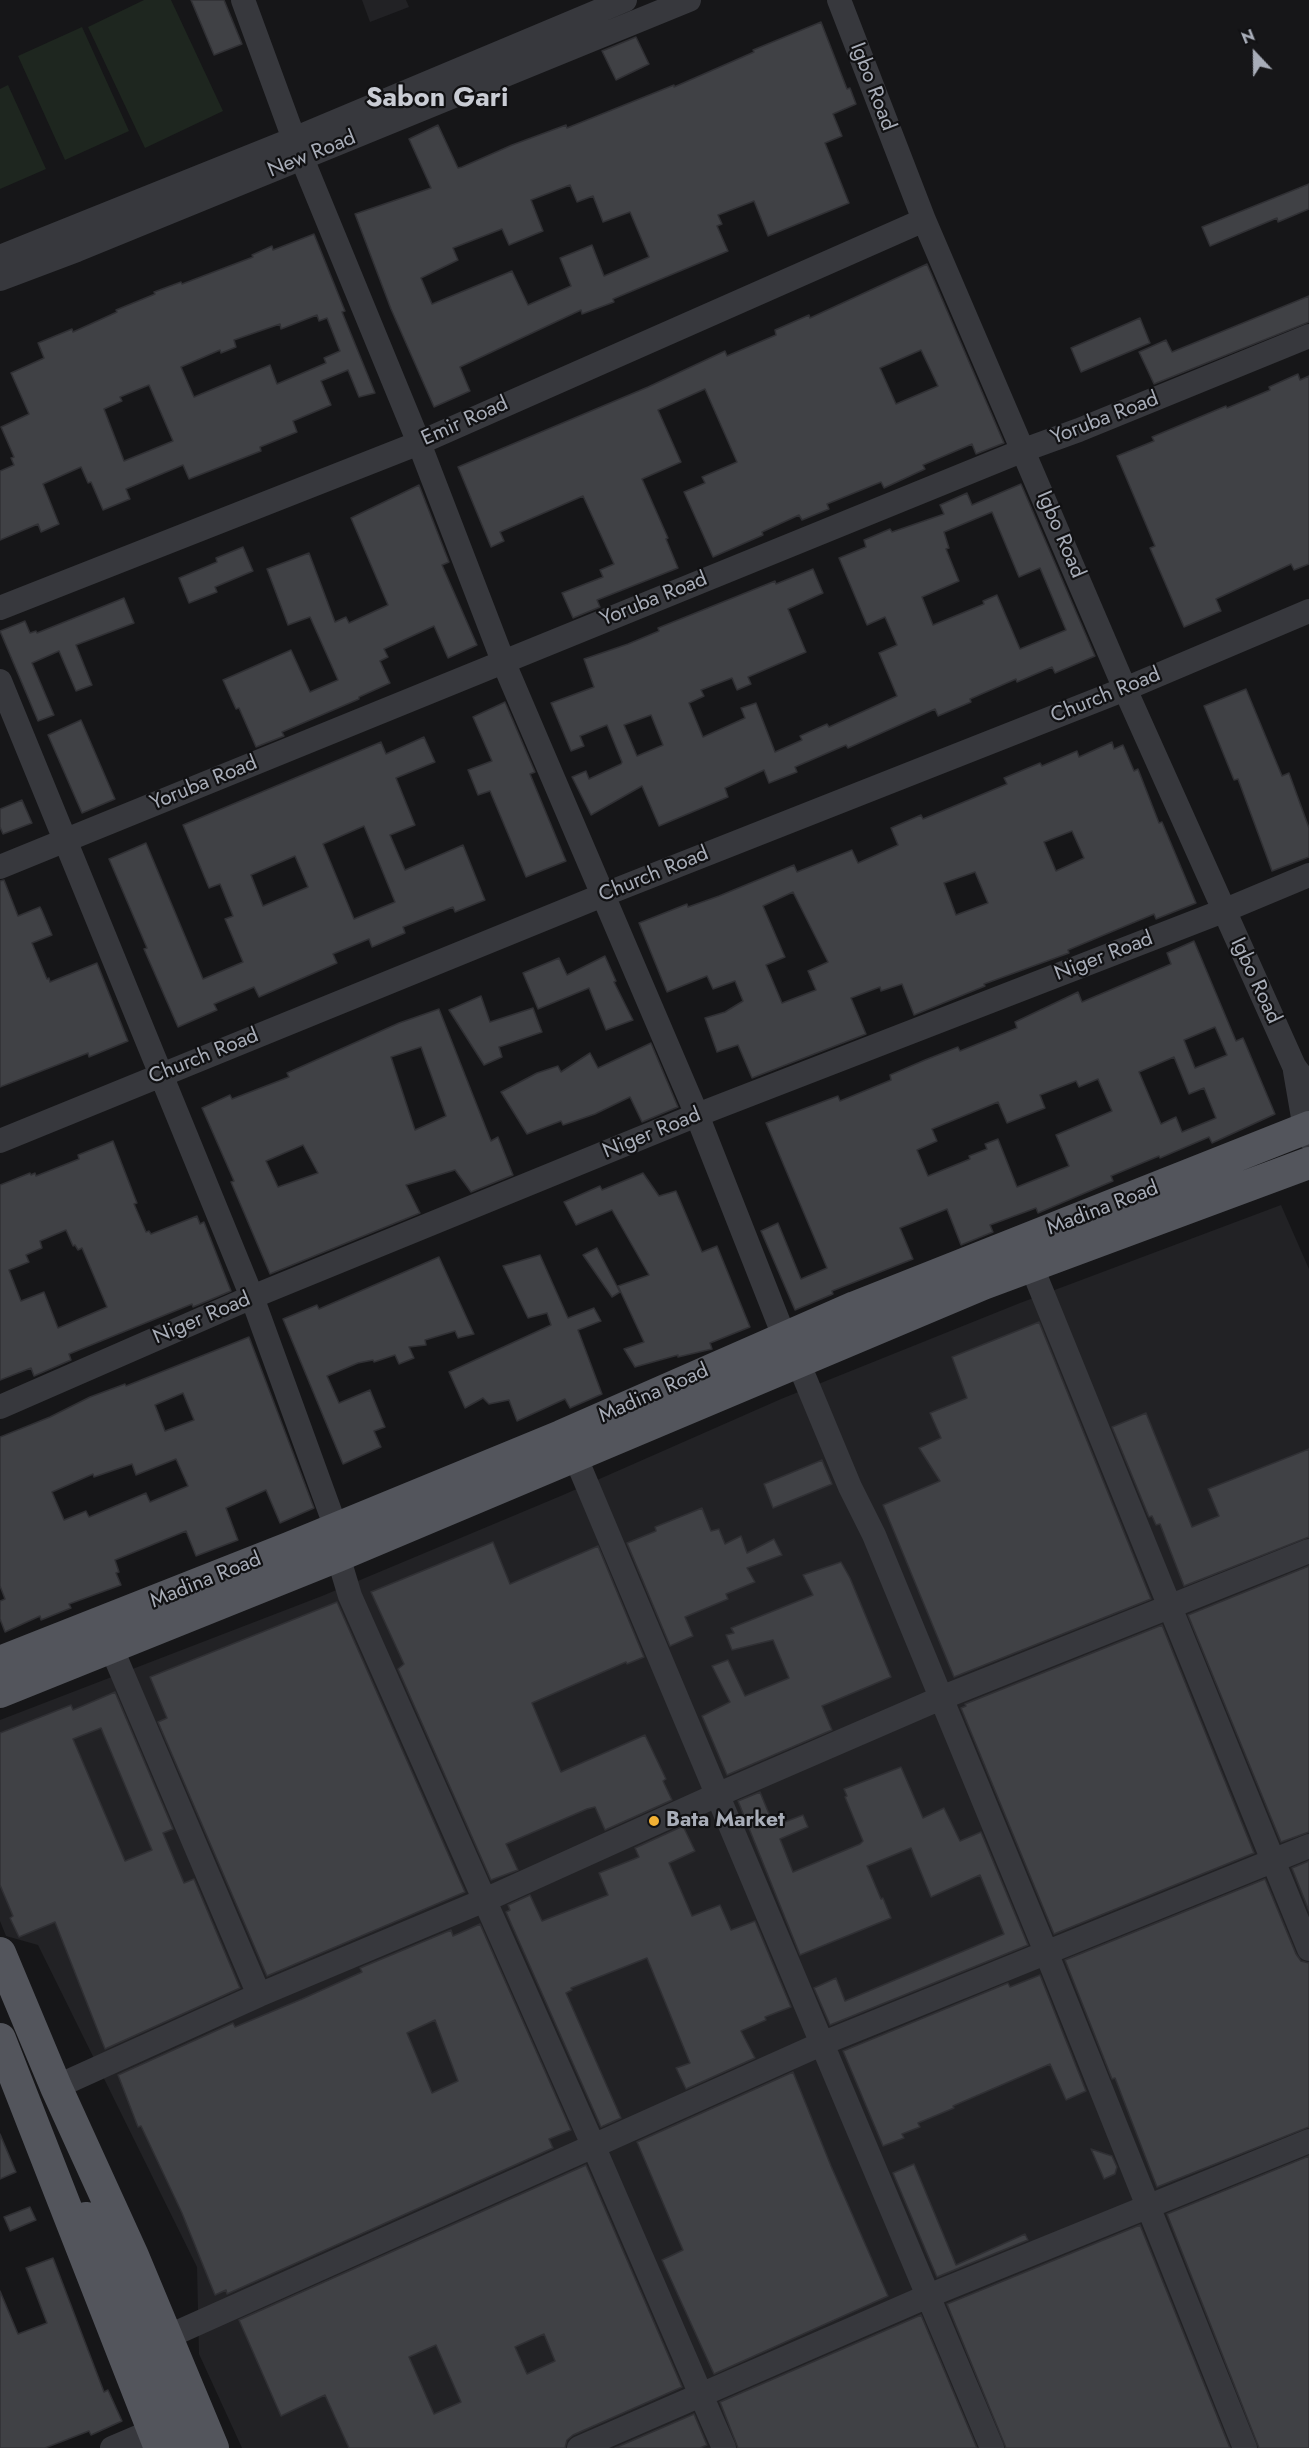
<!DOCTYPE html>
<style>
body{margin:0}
#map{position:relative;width:1309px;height:2448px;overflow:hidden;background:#161618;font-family:Jost,sans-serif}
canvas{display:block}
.north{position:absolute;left:1225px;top:24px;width:60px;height:60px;-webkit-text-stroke:4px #111113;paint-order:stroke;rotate:338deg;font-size:16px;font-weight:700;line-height:24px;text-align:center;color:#a8adb8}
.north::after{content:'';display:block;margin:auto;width:21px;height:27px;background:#a8adb8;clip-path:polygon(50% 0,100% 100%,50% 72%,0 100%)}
</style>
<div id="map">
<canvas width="1309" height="2448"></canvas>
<div class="north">N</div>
</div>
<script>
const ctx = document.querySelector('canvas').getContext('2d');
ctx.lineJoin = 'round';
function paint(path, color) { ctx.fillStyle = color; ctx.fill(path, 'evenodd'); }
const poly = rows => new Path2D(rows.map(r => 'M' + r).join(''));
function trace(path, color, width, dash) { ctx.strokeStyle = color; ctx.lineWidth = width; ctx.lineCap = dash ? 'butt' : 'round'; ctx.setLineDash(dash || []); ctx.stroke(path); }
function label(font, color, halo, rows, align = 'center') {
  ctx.font = font + ' Jost,sans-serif'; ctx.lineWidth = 4.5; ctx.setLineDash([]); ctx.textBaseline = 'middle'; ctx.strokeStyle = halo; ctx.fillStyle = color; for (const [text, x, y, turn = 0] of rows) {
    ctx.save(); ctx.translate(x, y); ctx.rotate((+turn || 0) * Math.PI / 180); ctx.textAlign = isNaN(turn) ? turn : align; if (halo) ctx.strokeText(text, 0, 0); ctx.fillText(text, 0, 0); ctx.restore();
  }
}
const built = poly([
 [362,0,406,0,409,7,370,22],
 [1281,1205,1309,1269,1309,2448,242,2448,199,2354,197,2267,38,1945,6,1936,0,1921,0,1720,322,1596,563,1495,781,1399,1020,1303]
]);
const green = poly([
 [144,0,171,0,223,111,145,148,88,27],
 [82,27,129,131,65,160,18,56],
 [8,85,46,169,0,189,0,89]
]);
const building = poly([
 [191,0,224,0,242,44,214,55,191,0],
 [821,22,847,89,850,88,856,104,833,114,842,136,825,143,849,203,768,236,754,201,718,215,722,224,717,226,728,251,613,299,614,302,582,314,581,310,460,367,470,391,434,407,391,309,355,214,431,188,409,139,438,125,458,168,462,167,512,145,566,125,567,128,674,85,674,87,754,52,753,50,821,22],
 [570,185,577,202,593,196,603,222,630,212,649,257,604,276,592,245,560,258,571,286,528,305,512,271,432,304,421,278,458,260,453,248,502,229,509,245,543,231,531,200,570,185],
 [636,37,649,64,616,80,602,51,636,37],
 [1309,184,1309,209,1278,222,1277,218,1210,246,1202,227,1309,184],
 [314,234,345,311,342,312,375,393,359,397,348,370,321,381,331,405,293,421,297,432,260,447,261,451,189,479,183,465,126,489,130,499,103,510,91,482,88,483,81,467,43,484,59,524,41,532,38,524,0,540,0,471,14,465,11,458,14,457,1,427,29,414,11,373,44,358,38,343,72,329,73,332,117,312,116,310,155,294,154,292,181,282,182,284,253,257,252,255,272,246,273,250,314,234],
 [317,315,319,321,327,318,340,351,324,358,326,363,277,384,270,365,194,397,181,367,220,350,221,353,236,347,234,340,280,324,281,329,317,315],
 [149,385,173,441,124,461,104,409,122,401,120,397,149,385],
 [927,264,1004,443,976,454,972,444,923,465,925,469,884,488,881,482,827,504,829,509,802,520,799,515,762,532,763,535,713,557,684,492,705,483,702,477,737,462,705,389,658,410,681,462,642,479,668,538,666,539,678,568,597,600,600,607,573,618,562,593,603,577,600,570,614,564,583,496,500,532,504,541,491,547,458,467,648,387,725,351,727,356,776,335,775,330,809,315,810,318,927,264],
 [921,350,938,386,896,404,880,368,921,350],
 [1309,296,1309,322,1154,384,1139,352,1166,340,1172,352,1309,296],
 [1140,318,1150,343,1081,372,1071,348,1140,318],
 [1298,374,1300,380,1309,376,1309,564,1294,570,1291,564,1216,599,1221,611,1184,627,1150,548,1155,546,1117,456,1154,441,1152,437,1226,406,1227,408,1270,390,1269,387,1298,374],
 [1021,484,1095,656,1055,673,1052,667,1017,682,1016,679,970,699,971,702,938,716,935,709,848,748,846,745,795,767,797,772,769,783,764,770,725,788,728,797,659,826,642,786,591,815,572,777,586,771,589,779,621,764,622,762,607,725,580,736,584,746,571,751,551,703,594,687,584,659,628,644,659,631,658,628,775,581,776,584,813,569,823,593,788,609,806,652,748,677,751,684,737,690,732,678,701,690,704,696,689,703,703,737,745,718,741,708,756,703,775,752,802,740,800,736,827,724,829,727,897,696,879,653,897,645,885,617,867,625,839,558,866,547,864,540,890,529,892,532,944,514,940,505,967,493,972,505,1021,484],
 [992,512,1019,577,1040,568,1066,630,1020,649,997,595,983,601,984,604,933,625,922,597,959,581,946,549,949,548,944,532,992,512],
 [651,715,663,745,637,756,624,725,651,715],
 [419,485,449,562,442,565,477,645,448,658,434,626,384,649,388,657,380,661,390,683,359,697,359,699,282,732,284,736,256,747,239,708,236,709,223,680,291,650,310,692,338,680,310,617,288,625,267,569,309,553,335,622,346,617,349,623,388,605,351,518,419,485],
 [243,547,253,571,215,587,217,592,189,603,179,578,217,562,216,558,243,547],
 [124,598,134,623,76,645,92,685,76,691,59,651,32,663,54,715,38,721,0,631,25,621,30,633,36,631,37,633,124,598],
 [1246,689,1282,776,1289,773,1309,828,1309,857,1272,871,1238,779,1234,780,1204,706,1246,689],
 [505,702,535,772,530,774,566,861,526,877,490,791,478,795,468,770,492,761,473,717,505,702],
 [81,720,115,799,82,813,48,735,81,720],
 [424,737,435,762,396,778,415,825,390,835,405,870,463,845,485,900,455,912,453,907,403,927,405,933,372,947,369,939,333,954,337,963,259,997,254,987,214,1004,217,1010,178,1027,144,949,147,948,109,859,146,843,203,979,243,962,225,919,233,916,220,884,209,888,183,825,381,742,386,754,424,737],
 [364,826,395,902,354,919,323,844,364,826],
 [295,856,308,887,263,906,251,875,295,856],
 [1112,742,1114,749,1123,745,1134,771,1138,769,1159,823,1162,822,1196,903,1156,919,1154,914,1068,950,1069,953,984,984,985,986,914,1015,902,984,881,991,880,987,851,998,866,1034,752,1078,738,1045,717,1052,705,1018,725,1012,743,1001,735,981,713,989,707,976,667,992,639,923,687,904,688,907,719,896,794,865,797,872,852,850,858,863,898,845,891,828,921,815,923,819,1007,784,1004,778,1040,763,1042,766,1077,751,1079,757,1112,742],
 [1072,831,1084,858,1056,871,1044,842,1072,831],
 [975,872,988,903,956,915,944,883,975,872],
 [793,892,828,962,808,971,816,990,782,1003,766,965,785,957,763,906,793,892],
 [22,800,32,823,3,834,0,827,0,809,22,800],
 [4,880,18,916,40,907,42,911,52,935,32,943,47,979,49,978,50,982,97,963,128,1041,89,1057,88,1053,0,1087,0,881,4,880],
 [1194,941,1236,1041,1243,1038,1275,1114,1212,1143,1209,1137,1160,1158,1159,1156,1111,1176,1113,1181,1038,1213,1036,1208,990,1225,993,1232,961,1245,947,1209,900,1228,913,1259,832,1291,833,1294,795,1310,761,1231,778,1223,801,1279,827,1268,766,1123,838,1096,840,1101,891,1080,890,1075,925,1060,958,1047,960,1051,1017,1028,1015,1022,1078,992,1082,1002,1136,979,1171,964,1167,953,1194,941],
 [1215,1027,1227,1055,1195,1068,1184,1040,1215,1027],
 [1174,1057,1189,1094,1204,1088,1216,1118,1182,1132,1176,1117,1161,1124,1139,1072,1174,1057],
 [1098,1079,1112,1111,1056,1135,1069,1166,1017,1187,998,1139,985,1144,987,1149,969,1156,970,1159,928,1176,917,1150,937,1141,932,1129,998,1102,1007,1123,1045,1108,1040,1095,1076,1081,1079,1087,1098,1079],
 [605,956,616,981,614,982,633,1020,606,1030,589,988,538,1009,523,973,559,958,567,975,605,956],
 [481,996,490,1022,533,1008,542,1032,499,1047,502,1057,484,1065,449,1010,481,996],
 [439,1009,491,1141,498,1137,513,1175,471,1192,455,1170,406,1185,420,1213,270,1274,231,1182,234,1181,202,1108,230,1095,232,1099,289,1077,287,1073,399,1023,439,1009],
 [421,1047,446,1116,415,1130,391,1057,421,1047],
 [303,1145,318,1173,278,1187,266,1161,303,1145],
 [651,1043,678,1107,642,1122,630,1097,595,1114,563,1125,561,1121,527,1134,501,1092,537,1073,558,1066,561,1072,590,1053,598,1068,651,1043],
 [113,1141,137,1203,134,1204,146,1232,149,1231,151,1234,197,1216,200,1224,204,1222,231,1291,193,1307,192,1304,69,1354,71,1360,34,1376,31,1368,0,1380,0,1185,30,1173,31,1175,35,1173,36,1176,79,1159,78,1155,113,1141],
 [66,1230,73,1246,75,1245,78,1250,82,1248,107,1307,58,1328,44,1292,21,1301,9,1270,29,1262,26,1255,42,1248,40,1241,66,1230],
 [643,1173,659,1196,676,1191,702,1252,717,1246,750,1327,710,1343,712,1349,678,1357,678,1355,635,1367,624,1349,644,1342,618,1286,649,1275,612,1210,576,1225,564,1202,600,1186,602,1190,643,1173],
 [597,1248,620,1292,612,1297,583,1255,597,1248],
 [540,1255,568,1318,594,1308,601,1321,578,1330,602,1394,570,1408,565,1399,517,1421,509,1400,489,1404,483,1398,465,1408,449,1372,551,1325,547,1313,528,1318,503,1266,540,1255],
 [439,1257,474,1334,458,1338,455,1331,425,1340,426,1345,409,1347,414,1358,399,1364,395,1355,374,1362,373,1360,358,1363,327,1376,339,1403,370,1390,385,1427,374,1431,381,1447,343,1464,283,1319,317,1305,319,1309,439,1257],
 [1039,1322,1151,1599,954,1677,883,1505,940,1481,919,1448,941,1438,930,1413,967,1398,952,1357,1039,1322],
 [249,1337,314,1508,280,1523,266,1490,226,1508,238,1540,196,1556,186,1531,115,1560,119,1572,116,1573,121,1585,69,1604,71,1608,41,1620,40,1616,5,1632,0,1619,0,1601,5,1599,0,1586,0,1437,50,1417,90,1397,125,1384,126,1386,249,1337],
 [183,1393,194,1420,165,1431,155,1405,183,1393],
 [176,1459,188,1486,150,1502,146,1493,89,1517,86,1511,64,1520,52,1492,93,1474,94,1477,132,1464,136,1475,176,1459],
 [1146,1413,1192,1527,1219,1516,1208,1489,1309,1449,1309,1537,1184,1586,1160,1524,1156,1525,1152,1516,1149,1517,1112,1427,1146,1413],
 [822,1460,832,1484,773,1508,764,1484,822,1460],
 [702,1508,711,1531,719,1529,725,1544,741,1536,747,1553,774,1539,782,1555,747,1568,755,1582,726,1594,728,1599,685,1617,693,1636,670,1646,627,1543,656,1531,655,1527,702,1508],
 [493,1542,510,1584,598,1546,644,1657,627,1664,626,1662,532,1703,561,1772,645,1735,666,1779,663,1781,672,1800,605,1830,595,1807,587,1809,506,1844,518,1870,491,1880,398,1669,404,1664,371,1592,493,1542],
 [841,1562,850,1578,891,1677,822,1706,832,1730,727,1775,702,1716,730,1702,712,1666,728,1660,745,1696,789,1678,773,1640,732,1650,726,1635,734,1633,731,1628,813,1595,803,1575,841,1562],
 [1309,1566,1309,1832,1281,1842,1188,1615,1309,1566],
 [337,1602,465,1892,267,1976,158,1722,167,1718,150,1677,337,1602],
 [1162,1625,1254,1853,1054,1934,961,1708,966,1706,965,1704,1162,1625],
 [115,1692,173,1829,163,1833,184,1883,194,1879,240,1988,105,2049,55,1922,19,1937,10,1918,13,1916,0,1885,0,1733,71,1705,73,1710,115,1692],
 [101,1728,152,1850,125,1861,73,1739,101,1728],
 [901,1767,923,1818,944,1808,960,1841,981,1832,1028,1945,830,2025,814,1988,836,1978,845,2001,1004,1934,980,1875,931,1897,911,1848,867,1866,881,1899,883,1898,891,1918,800,1955,738,1801,760,1792,774,1826,803,1815,808,1827,780,1839,793,1872,860,1844,863,1841,845,1797,847,1796,844,1789,901,1767],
 [683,1826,695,1851,669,1863,692,1916,720,1905,731,1930,755,1921,791,2007,765,2017,766,2020,741,2031,755,2058,686,2089,676,2068,690,2063,647,1958,571,1988,572,1990,566,1993,621,2118,601,2127,506,1912,510,1910,508,1905,530,1895,542,1921,608,1895,599,1873,639,1857,635,1848,683,1826],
 [1309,1861,1309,1911,1292,1868,1309,1861],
 [1265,1879,1296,1954,1301,1961,1309,1963,1309,2127,1157,2187,1115,2078,1112,2079,1065,1960,1265,1879],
 [480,1924,571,2130,549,2139,553,2148,227,2294,226,2290,215,2295,182,2213,141,2126,138,2127,118,2075,233,2023,235,2027,302,1999,362,1972,360,1968,451,1930,453,1936,480,1924],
 [435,2020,458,2081,432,2093,407,2033,435,2020],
 [1040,1975,1086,2091,1066,2100,1050,2064,953,2106,954,2108,918,2123,920,2127,902,2134,904,2138,883,2146,843,2051,1008,1983,1010,1987,1040,1975],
 [793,2072,831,2166,888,2296,714,2374,662,2260,683,2250,637,2142,793,2072],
 [0,2134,16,2172,0,2179,0,2134],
 [1091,2149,1112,2156,1117,2167,1115,2174,1104,2179,1091,2149],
 [1309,2156,1309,2448,1259,2448,1167,2214,1309,2156],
 [914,2164,956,2265,1025,2234,1028,2240,937,2277,893,2173,914,2164],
 [586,2165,682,2387,573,2435,567,2440,565,2448,349,2448,325,2395,281,2416,239,2320,586,2165],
 [544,2334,555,2361,527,2374,515,2347,544,2334],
 [436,2345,461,2402,434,2414,409,2357,436,2345],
 [30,2207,36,2220,10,2231,4,2217,30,2207],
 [1140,2225,1230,2448,1006,2448,947,2304,1140,2225],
 [53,2258,104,2392,108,2390,122,2421,91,2435,89,2431,45,2448,0,2448,0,2291,18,2334,47,2323,26,2268,53,2258],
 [921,2315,977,2448,738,2448,720,2402,921,2315],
 [694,2414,707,2445,700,2448,615,2448,694,2414]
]);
const minor = poly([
 [243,0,294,139,419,443,503,661,697,1115,784,1336,798,1362,850,1487,874,1535,1046,1952,1245,2448],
 [839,0,924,220,1125,689,1294,1066,1309,1087],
 [0,257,294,139,625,0],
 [0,279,77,250,689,0],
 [0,608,419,443,924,220],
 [0,681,252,1297,336,1528,338,1556,350,1596,593,2145,724,2448],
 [0,867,1024,450,1079,430,1309,336],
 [1295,1071,1305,1129,1309,1138],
 [0,1141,603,895,1125,689,1309,611],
 [1031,1265,1309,1949],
 [0,1407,252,1297,697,1115,1223,911,1309,875],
 [575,1456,992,2448],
 [111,1647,259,1995],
 [56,2087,259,1995,485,1900,717,1795,941,1698,1309,1551],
 [167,2337,821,2044,1309,1846],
 [112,2448,152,2431],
 [579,2448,928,2296,1309,2141]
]);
const major = poly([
 [0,1662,289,1548,561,1436,855,1307,1309,1127],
 [0,1692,338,1556,983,1284,1309,1163],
 [0,1953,56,2087,133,2256,213,2448],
 [0,2039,160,2448],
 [86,2218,91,2224,109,2259,184,2448]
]);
const markers = [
 [654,1821,6,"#f2b134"]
];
const streetNames = [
 ["Igbo Road",872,87,69],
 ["New Road",312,155,-22],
 ["Yoruba Road",1105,419,-21],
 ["Emir Road",465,422,-24],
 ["Igbo Road",1060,535,67],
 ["Yoruba Road",654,600,-22],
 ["Church Road",1106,696,-22],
 ["Yoruba Road",204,784,-22],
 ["Church Road",654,875,-22],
 ["Niger Road",1104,957,-21],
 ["Igbo Road",1255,981,65],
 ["Church Road",204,1057,-22],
 ["Niger Road",652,1134,-22],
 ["Madina Road",1103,1209,-21],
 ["Niger Road",202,1319,-23],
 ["Madina Road",654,1394,-24],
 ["Madina Road",206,1581,-22]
];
const poiNames = [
 ["Bata Market",666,1821]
];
const districtNames = [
 ["Sabon Gari",437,99]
];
paint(built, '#222225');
paint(green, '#1e261f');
paint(building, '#404145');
trace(building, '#303034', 1.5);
trace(minor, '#37383d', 24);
trace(major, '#53555c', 32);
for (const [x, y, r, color] of markers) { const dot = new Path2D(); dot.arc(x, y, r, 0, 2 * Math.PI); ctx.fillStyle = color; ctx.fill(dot); trace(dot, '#111113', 2); }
label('21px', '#a8adb8', '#111113', streetNames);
label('bold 21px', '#a8adb8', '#111113', poiNames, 'left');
label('bold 27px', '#c9ccd4', '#111113', districtNames);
</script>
